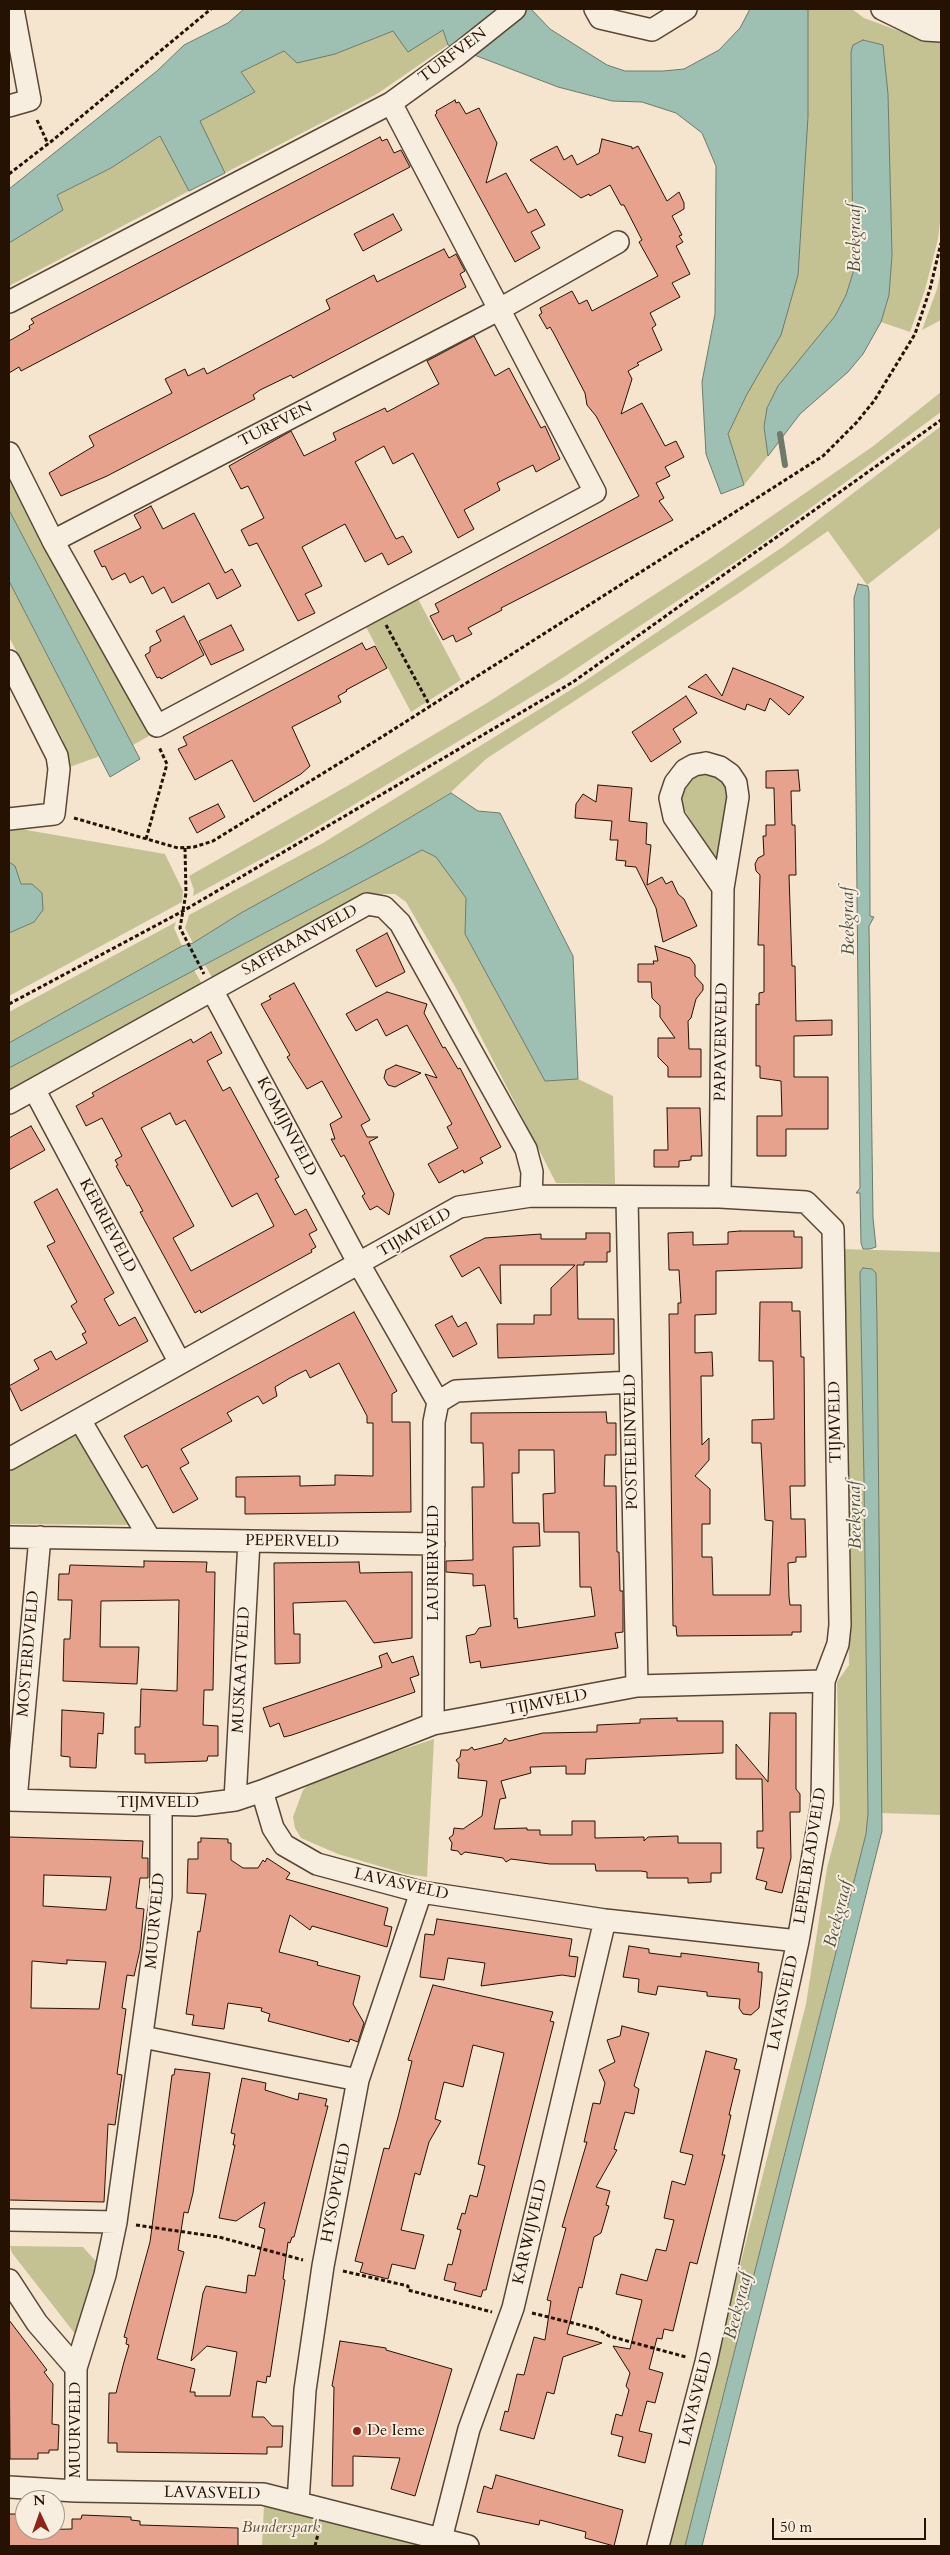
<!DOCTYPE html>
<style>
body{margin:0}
#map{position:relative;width:950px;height:2555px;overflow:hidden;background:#f5e5ce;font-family:Cardo,serif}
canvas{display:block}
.frame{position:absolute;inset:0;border:10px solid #251202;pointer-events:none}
.north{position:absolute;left:15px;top:2490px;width:50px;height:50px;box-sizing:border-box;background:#f8eedf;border:1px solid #a49687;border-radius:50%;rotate:357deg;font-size:14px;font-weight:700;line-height:20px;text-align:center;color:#251202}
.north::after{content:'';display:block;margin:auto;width:18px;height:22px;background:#8f2418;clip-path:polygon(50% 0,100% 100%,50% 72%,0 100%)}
.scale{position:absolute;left:772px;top:2518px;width:154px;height:22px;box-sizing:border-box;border:2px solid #251202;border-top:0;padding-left:6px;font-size:15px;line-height:18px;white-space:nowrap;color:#251202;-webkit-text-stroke:4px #f8eedf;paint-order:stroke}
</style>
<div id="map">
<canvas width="950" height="2555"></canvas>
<div class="frame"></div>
<div class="north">N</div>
<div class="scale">50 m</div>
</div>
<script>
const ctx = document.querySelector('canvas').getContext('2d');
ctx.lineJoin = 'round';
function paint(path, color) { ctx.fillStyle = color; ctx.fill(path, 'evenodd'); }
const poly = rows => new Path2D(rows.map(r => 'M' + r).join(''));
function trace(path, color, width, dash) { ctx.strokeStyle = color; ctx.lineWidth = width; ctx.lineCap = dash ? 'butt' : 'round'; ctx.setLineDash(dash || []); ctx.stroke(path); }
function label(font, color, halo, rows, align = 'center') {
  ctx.font = font + ' Cardo,serif'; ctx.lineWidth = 4; ctx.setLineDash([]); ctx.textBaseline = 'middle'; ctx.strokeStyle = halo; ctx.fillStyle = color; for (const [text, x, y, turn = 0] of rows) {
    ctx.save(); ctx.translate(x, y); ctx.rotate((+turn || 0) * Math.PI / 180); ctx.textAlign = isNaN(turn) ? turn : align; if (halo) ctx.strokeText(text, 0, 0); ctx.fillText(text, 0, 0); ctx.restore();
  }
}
const green = poly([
 [808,9,852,9,864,18,902,32,941,38,941,214,938,239,925,290,910,332,881,322,889,295,892,255,888,94,883,45,864,40,851,52,853,273,846,295,835,316,778,387,767,408,764,427,768,456,744,485,728,434,746,396,808,117],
 [443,30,448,45,377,94,225,173,199,121,255,92,241,72,284,51,335,54,393,31],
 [161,136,189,191,9,286,9,243,62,210,57,195,111,168],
 [941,270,941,320,922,330,937,289],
 [941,392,941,412,756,548,564,677,291,843,193,896,194,890,189,876,349,785,487,703,708,560,872,447],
 [941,426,941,527,867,585,828,531,739,593,486,759,450,793,364,845,241,913,193,943,185,928,189,915,323,843,585,681,784,546],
 [9,470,149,736,133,745,9,510],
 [9,581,53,667,100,756,67,768,63,740,9,637],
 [417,597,461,680,411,712,365,625],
 [701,774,709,774,724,783,728,797,722,856,715,862,680,802,682,792,691,780],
 [9,827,165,854,183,891,182,902,9,996,9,933,34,922,15,866,9,862],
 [422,850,436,857,466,898,465,934,545,1081,578,1079,613,1096,615,1184,556,1183,457,990,406,902,395,894,380,894,215,983,205,965],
 [176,922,174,928,182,946,9,1043,9,1012],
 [194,970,205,989,9,1094,9,1068],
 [842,1249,941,1252,941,1815,881,1813,877,1323,876,1273,872,1269,863,1268,860,1272,864,1480,868,1814,866,1834,685,2546,669,2546,806,2004,827,1868,840,1819,837,1682,849,1665],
 [71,1427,133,1525,9,1524,9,1460],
 [434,1739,427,1877,406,1874,338,1854,301,1838,295,1828,293,1817,303,1790,314,1779],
 [10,2246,83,2247,103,2269,83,2344,12,2253],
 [264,2505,428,2546,262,2546]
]);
const water = poly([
 [244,9,531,9,550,29,607,65,625,71,663,71,684,69,719,50,740,28,750,9,808,9,808,117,798,275,781,335,746,396,728,434,744,485,721,494,706,454,702,382,715,314,716,166,702,133,676,113,642,102,612,101,558,87,448,45,443,30,408,52,393,31,335,54,297,63,284,51,241,72,255,92,200,121,225,173,189,191,160,136,111,168,57,195,63,210,9,243,9,189,157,71,184,45,228,23,244,9],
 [863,40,883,45,888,94,892,255,889,295,881,322,863,354,848,372,800,414,768,456,764,427,767,408,778,386,835,316,846,295,853,273,851,52,853,45,863,40],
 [9,510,140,759,110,777,9,581,9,510],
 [858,584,868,586,869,592,870,916,874,917,869,926,873,1218,876,1247,870,1249,863,1249,861,1243,860,1193,856,1193,860,1188,854,598,858,584],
 [451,793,478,811,500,813,573,956,578,1079,545,1081,465,934,466,898,436,857,422,850,9,1068,9,1043,182,946,193,943,241,913,364,845,451,793],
 [9,862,15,866,21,884,32,884,42,893,43,910,34,922,9,933,9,862],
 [863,1268,872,1269,876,1273,877,1323,882,1831,702,2546,685,2546,866,1834,868,1814,864,1480,860,1272,863,1268]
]);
const stream = poly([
 [780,434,785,465]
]);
const building = poly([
 [455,100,456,103,459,102,466,114,479,108,497,143,486,183,506,173,528,213,536,209,545,225,531,232,540,248,515,262,435,115,437,113,436,111,455,100],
 [380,137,382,141,387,139,394,153,401,150,410,167,21,371,19,367,9,373,9,341,30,329,29,326,34,323,31,319,380,137],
 [602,139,632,147,632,149,638,146,667,201,679,192,684,203,684,209,672,216,682,235,679,236,683,242,676,246,690,274,672,283,680,297,650,313,656,325,652,328,662,350,637,363,639,365,628,371,632,379,621,414,642,403,665,446,676,441,684,457,665,467,670,476,656,483,664,498,659,501,673,520,501,608,502,610,468,628,472,634,456,642,453,635,443,640,430,616,439,612,435,604,639,496,596,416,587,405,585,393,553,332,550,327,547,329,539,315,542,313,540,308,572,291,579,304,587,300,592,311,658,276,639,242,642,240,624,205,621,205,610,185,590,196,589,194,581,198,530,160,557,146,564,160,572,155,577,165,599,153,602,139],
 [393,214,402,230,363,251,354,234,393,214],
 [444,249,449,258,456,254,465,271,460,274,466,287,293,378,291,375,260,390,253,395,255,399,107,476,61,496,49,473,94,446,89,436,172,393,165,379,185,369,188,376,204,368,207,374,330,309,326,300,374,275,377,282,444,249],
 [474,336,495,376,509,368,541,428,545,426,560,459,536,472,533,465,497,483,500,490,464,510,474,529,458,538,413,453,393,464,384,446,355,462,396,539,403,536,412,552,388,565,382,553,365,562,345,524,302,547,322,586,305,594,315,613,298,621,257,543,249,546,241,530,264,518,248,486,241,489,229,466,291,431,304,456,336,440,333,433,385,408,387,412,439,384,427,361,474,336],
 [151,506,163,529,194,513,225,573,232,569,241,586,217,599,209,583,172,603,164,587,152,594,143,576,130,583,125,573,112,580,105,566,102,567,94,551,141,528,134,515,151,506],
 [184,616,204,655,161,679,160,677,157,678,145,655,150,652,150,647,161,641,156,631,184,616],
 [231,625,244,650,211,665,199,641,231,625],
 [362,643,366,650,375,646,387,668,346,690,347,691,338,696,341,702,292,727,310,766,301,774,254,802,232,760,195,780,178,749,187,745,183,737,362,643],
 [733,668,776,685,804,697,789,715,770,698,765,711,747,704,745,710,688,687,706,674,722,696,733,668],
 [686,696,697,713,673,729,681,742,651,762,632,732,686,696],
 [798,770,800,791,791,791,792,825,795,825,796,875,789,875,792,966,795,966,796,1021,832,1020,832,1035,794,1036,794,1077,828,1077,828,1129,786,1129,786,1156,757,1156,757,1116,782,1116,781,1081,760,1078,760,1066,756,1066,756,1004,759,1005,759,993,764,992,764,945,758,945,760,875,756,871,755,864,758,858,764,855,763,836,766,836,766,825,775,825,774,790,774,788,766,788,766,771,798,770],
 [598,785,632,788,629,821,647,823,646,844,651,845,647,885,662,877,666,884,672,881,678,894,684,899,697,926,663,942,656,908,636,867,625,866,626,861,616,860,618,840,610,840,612,821,575,818,576,804,583,794,596,802,598,785],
 [218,804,225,817,197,833,189,818,218,804],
 [387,933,405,972,376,987,356,950,387,933],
 [655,946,690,958,695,965,695,976,703,985,703,990,696,999,691,1018,688,1021,689,1049,701,1049,701,1077,668,1077,668,1067,658,1057,658,1038,675,1038,660,1017,660,1006,652,998,651,982,638,982,638,964,654,964,653,961,658,961,655,946],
 [294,983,370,1120,361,1125,367,1137,378,1137,369,1142,394,1194,389,1215,377,1206,370,1210,362,1196,365,1194,344,1155,341,1157,331,1139,335,1139,330,1124,342,1117,322,1081,307,1089,287,1057,290,1055,261,1004,271,999,269,996,294,983],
 [387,992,427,1004,424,1013,443,1048,445,1047,458,1069,460,1068,501,1147,480,1158,483,1163,464,1173,463,1170,439,1183,428,1164,458,1148,447,1127,452,1124,425,1074,437,1078,407,1025,386,1036,377,1019,356,1031,346,1014,387,992],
 [211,1032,222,1053,207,1061,223,1091,230,1087,279,1177,275,1179,295,1215,306,1209,317,1230,309,1234,316,1247,311,1250,312,1252,201,1313,200,1310,195,1313,140,1212,143,1211,129,1185,127,1186,116,1166,118,1165,115,1160,122,1156,102,1118,86,1126,76,1106,94,1096,92,1093,119,1078,191,1039,193,1043,211,1032],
 [170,1113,176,1125,185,1120,232,1207,257,1193,274,1226,191,1271,173,1238,194,1226,141,1128,170,1113],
 [396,1065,421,1073,395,1087,388,1085,384,1078,386,1070,396,1065],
 [667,1108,700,1108,702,1156,691,1156,691,1160,679,1161,679,1167,654,1167,654,1150,668,1150,667,1108],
 [31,1126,45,1150,9,1170,9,1138,31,1126],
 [57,1189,114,1293,104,1299,119,1326,135,1317,148,1341,21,1411,9,1386,39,1369,34,1360,51,1351,56,1360,87,1343,82,1334,86,1332,71,1306,77,1302,47,1246,55,1242,34,1202,57,1189],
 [740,1231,794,1231,794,1237,802,1237,802,1268,716,1271,716,1314,695,1315,695,1353,712,1352,713,1376,701,1376,702,1445,709,1438,709,1460,695,1476,710,1489,710,1524,702,1524,702,1557,712,1557,713,1595,770,1595,773,1521,765,1520,761,1443,752,1443,752,1420,774,1419,773,1361,759,1361,760,1302,792,1302,792,1311,800,1311,801,1357,804,1357,805,1486,790,1486,791,1519,805,1519,806,1557,796,1557,796,1562,788,1563,789,1597,790,1605,801,1605,801,1632,792,1632,792,1635,677,1636,676,1626,673,1626,669,1314,678,1314,678,1303,681,1303,679,1270,669,1270,668,1233,693,1232,693,1245,728,1244,728,1232,740,1231],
 [586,1233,610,1233,610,1252,607,1252,607,1262,584,1262,584,1265,577,1265,578,1319,614,1319,614,1354,498,1358,497,1324,534,1324,534,1315,551,1315,551,1288,575,1265,500,1265,501,1304,479,1267,462,1277,450,1256,485,1238,541,1234,541,1239,586,1239,586,1233],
 [354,1312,397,1391,392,1394,392,1422,410,1422,411,1512,245,1514,245,1497,236,1497,236,1477,300,1476,300,1486,335,1485,335,1475,373,1476,373,1423,367,1423,367,1416,339,1363,310,1378,306,1370,290,1378,275,1387,277,1396,263,1404,258,1396,243,1404,227,1413,232,1421,181,1449,189,1463,180,1468,198,1499,173,1513,147,1465,142,1468,124,1436,354,1312],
 [452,1316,458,1327,466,1322,477,1344,453,1357,435,1325,452,1316],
 [606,1412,607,1423,616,1423,616,1455,605,1455,604,1486,616,1486,617,1552,619,1552,620,1591,623,1591,623,1632,615,1633,618,1648,481,1668,480,1661,470,1663,466,1636,475,1634,479,1628,491,1626,485,1585,473,1586,473,1574,446,1572,446,1561,473,1560,472,1487,484,1487,484,1478,483,1443,471,1443,471,1413,606,1412],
 [519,1450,554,1450,555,1493,543,1494,544,1532,579,1532,580,1587,591,1587,595,1616,518,1628,517,1618,514,1619,513,1547,540,1546,539,1523,513,1523,512,1473,519,1473,519,1450],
 [144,1561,207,1562,206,1572,215,1572,213,1690,204,1690,203,1725,218,1726,218,1756,208,1756,207,1761,145,1763,145,1754,135,1754,135,1727,140,1727,141,1689,177,1691,179,1600,101,1601,100,1647,139,1647,137,1684,63,1681,64,1639,70,1639,72,1600,58,1600,59,1574,69,1574,70,1565,144,1567,144,1561],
 [359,1562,360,1573,412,1572,412,1638,374,1643,346,1601,293,1603,294,1634,300,1634,300,1663,275,1664,274,1563,359,1562],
 [387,1653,392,1663,413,1656,419,1675,410,1678,415,1692,292,1735,284,1737,279,1723,270,1727,263,1708,382,1667,379,1656,387,1653],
 [62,1710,104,1713,103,1734,98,1733,96,1768,70,1767,70,1757,61,1756,62,1710],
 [770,1713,796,1713,796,1789,800,1794,800,1812,790,1812,791,1858,782,1893,765,1889,767,1882,756,1879,764,1848,757,1848,757,1831,763,1831,762,1779,736,1779,736,1744,768,1782,770,1713],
 [677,1718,677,1721,723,1721,723,1753,586,1759,585,1774,566,1774,566,1766,530,1767,531,1773,501,1781,506,1798,500,1799,494,1829,527,1828,527,1830,540,1830,540,1835,572,1835,572,1821,595,1821,595,1838,644,1837,644,1841,648,1837,678,1836,678,1843,721,1843,721,1873,711,1873,711,1882,688,1883,688,1878,647,1878,647,1872,641,1871,596,1871,595,1864,550,1864,511,1859,506,1862,503,1858,465,1852,461,1855,458,1851,451,1850,452,1843,449,1838,453,1835,454,1828,463,1829,482,1816,487,1781,458,1778,459,1764,456,1760,460,1757,461,1750,468,1750,472,1747,474,1750,502,1743,505,1738,509,1741,543,1733,597,1732,597,1725,640,1723,640,1719,677,1718],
 [9,1837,143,1841,142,1858,148,1858,148,1878,140,1878,136,1908,144,1909,140,1950,134,1976,127,1975,122,2008,126,2009,117,2074,122,2075,115,2125,108,2124,104,2202,9,2200,9,1837],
 [44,1875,111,1877,106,1910,43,1906,44,1875],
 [67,1960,106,1962,99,2009,31,2008,32,1961,67,1964,67,1960],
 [201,1838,228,1839,228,1843,231,1843,231,1860,243,1868,258,1868,263,1860,265,1862,267,1858,290,1873,286,1879,388,1908,384,1925,392,1927,387,1947,312,1926,310,1930,290,1915,279,1952,318,1962,317,1965,360,1976,353,2004,364,2023,358,2042,350,2039,349,2042,268,2021,270,2014,261,2011,262,2008,228,2003,224,2029,192,2025,194,2015,186,2014,198,1931,200,1932,206,1894,187,1893,188,1859,198,1859,198,1842,201,1842,201,1838],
 [437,1919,572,1939,569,1956,578,1957,575,1977,562,1975,481,1986,485,1963,448,1958,444,1980,420,1977,425,1934,434,1935,437,1919],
 [629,1946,649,1949,649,1953,681,1957,681,1953,759,1963,758,1972,762,1972,762,1978,759,2008,751,2015,743,2014,739,2008,740,1999,707,1996,707,1992,658,1986,656,1995,638,1992,639,1979,623,1977,629,1946],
 [433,1985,553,2012,550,2021,554,2022,486,2290,483,2290,481,2297,454,2290,456,2283,444,2280,448,2264,452,2265,461,2230,457,2229,462,2213,465,2214,470,2195,477,2197,481,2182,485,2166,478,2164,504,2053,473,2045,463,2087,444,2082,435,2119,441,2121,429,2142,420,2175,415,2173,401,2230,424,2235,415,2269,392,2264,388,2279,360,2272,363,2263,355,2261,384,2148,389,2149,398,2117,412,2061,408,2060,433,1985],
 [622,2026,649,2033,634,2086,639,2089,634,2114,625,2112,614,2149,617,2150,596,2187,610,2191,606,2205,609,2206,601,2233,594,2237,582,2288,579,2287,567,2334,602,2343,563,2357,554,2394,547,2392,534,2439,500,2430,505,2411,508,2412,517,2374,524,2375,534,2337,545,2340,551,2301,547,2300,566,2228,562,2227,587,2142,584,2142,593,2103,600,2104,605,2083,599,2070,615,2062,607,2040,620,2036,622,2026],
 [706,2051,737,2059,734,2069,740,2070,729,2115,731,2115,722,2155,725,2155,697,2264,690,2262,673,2331,664,2329,662,2339,657,2338,649,2369,663,2373,655,2403,647,2401,639,2431,652,2434,645,2463,618,2456,623,2437,611,2434,616,2414,622,2416,629,2390,626,2386,630,2373,613,2346,630,2349,642,2300,616,2294,621,2274,647,2281,656,2249,666,2251,674,2220,664,2218,672,2181,685,2185,693,2155,680,2152,706,2051],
 [175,2069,210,2073,193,2193,188,2213,184,2212,178,2250,184,2252,157,2359,195,2369,190,2392,195,2392,195,2396,230,2396,237,2352,207,2346,191,2361,203,2293,206,2286,246,2293,248,2275,255,2276,265,2229,259,2227,265,2202,236,2221,219,2218,235,2145,233,2145,235,2134,231,2133,242,2078,266,2083,265,2090,298,2100,299,2093,327,2099,325,2106,328,2106,294,2237,292,2237,290,2243,288,2242,283,2279,285,2280,270,2377,267,2376,266,2383,257,2381,252,2417,264,2417,272,2426,283,2426,282,2447,267,2447,267,2454,117,2452,117,2443,108,2443,109,2393,116,2393,124,2362,129,2345,126,2344,127,2338,124,2337,150,2242,172,2075,174,2075,175,2069],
 [9,2320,47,2370,44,2372,53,2384,52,2424,59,2425,58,2450,49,2450,49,2453,38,2453,38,2459,10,2459,9,2320],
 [340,2341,386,2348,386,2350,452,2369,415,2496,391,2489,400,2458,353,2456,353,2486,332,2486,334,2387,332,2386,340,2341],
 [496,2475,623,2510,614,2546,585,2538,586,2532,540,2520,539,2525,477,2512,484,2486,492,2489,496,2475],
 [9,2514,25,2514,25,2530,72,2529,72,2519,81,2519,82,2515,131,2517,131,2520,140,2521,140,2525,238,2528,238,2546,9,2546,9,2514]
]);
const path = poly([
 [37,120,48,144],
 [9,174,53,140,211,9],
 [386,625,430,706],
 [74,818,178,848,194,847,213,841,377,740,823,456,856,423,874,401,915,334,930,289,941,243],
 [146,839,167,764,159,747],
 [185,848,186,893,180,928,204,974],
 [9,1004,183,911,573,682,941,420],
 [136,2225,219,2237,303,2260],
 [343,2271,408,2286,408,2290,492,2312],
 [532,2313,597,2329,609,2336,686,2357],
 [315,2546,319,2530]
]);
const minor = poly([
 [595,9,600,18,652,30,686,9],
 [882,9,925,30,941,31],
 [898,17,941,11],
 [9,106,30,100,13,9],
 [9,302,391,103,456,56,515,9],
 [9,453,53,541,157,726,595,492,391,103],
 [53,541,500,309,618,242],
 [9,661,57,756,59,769,54,814,9,819],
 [706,763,720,767,730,774,736,783,738,797,723,888,674,817,670,798,675,783,685,770,694,765,706,763],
 [212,990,359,1264,438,1402],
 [34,1089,180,1363],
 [9,1103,367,904,384,907,400,923,526,1149,532,1172,531,1196],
 [720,1197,723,888],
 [627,1198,637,1686],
 [80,1420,150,1539],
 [9,1459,459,1207,531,1196,720,1197,806,1202,833,1229,840,1625,838,1644,824,1681,822,1803,798,1941,706,2362,658,2546],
 [9,1537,434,1544],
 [433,1724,434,1422,438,1402,456,1391,631,1382],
 [262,1791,273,1828,284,1845,317,1864,421,1892,605,1920,798,1941],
 [9,1800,195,1805,235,1800,262,1791,433,1724,637,1686,824,1681],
 [16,1800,40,1537],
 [235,1800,249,1541],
 [143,2037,358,2080],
 [9,2220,116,2222],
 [9,2280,37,2323,76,2368],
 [9,2487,76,2491,263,2494,468,2546],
 [76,2491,76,2368,105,2275,116,2222,161,1896,161,1804],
 [298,2503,305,2390,323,2266,358,2080,421,1892],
 [441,2539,469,2429,513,2308,605,1920]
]);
const markers = [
 [357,2431,5,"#8f2418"]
];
const streetNames = [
 ["TURFVEN",453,56,-37],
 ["TURFVEN",276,425,-27],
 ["SAFFRAANVELD",300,941,-29],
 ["PAPAVERVELD",722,1042,-89],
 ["KOMIJNVELD",286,1127,62],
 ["KERRIEVELD",107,1226,62],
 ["TIJMVELD",415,1233,-30],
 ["TIJMVELD",836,1422,-91],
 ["POSTELEINVELD",632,1442,-91],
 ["PEPERVELD",292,1542,1],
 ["LAURIERVELD",434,1563,-90],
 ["MOSTERDVELD",29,1654,-85],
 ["MUSKAATVELD",242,1670,-87],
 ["TIJMVELD",547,1703,-11],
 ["TIJMVELD",158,1803],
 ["LEPELBLADVELD",811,1856,-81],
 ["LAVASVELD",401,1885,13],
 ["MUURVELD",156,1921,-85],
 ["LAVASVELD",784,2003,-78],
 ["HYSOPVELD",337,2193,-79],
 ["KARWIJVELD",531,2232,-77],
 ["LAVASVELD",697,2399,-76],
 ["MUURVELD",76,2430,-90],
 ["LAVASVELD",212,2494,1]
];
const poiNames = [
 ["De Ieme",367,2431]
];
const parkNames = [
 ["Bunderspark",281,2528]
];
const waterNames = [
 ["Beekgraaf",856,238,-90],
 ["Beekgraaf",849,921,-91],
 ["Beekgraaf",856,1515,-91],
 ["Beekgraaf",839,1914,-76],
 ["Beekgraaf",739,2306,-76]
];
paint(green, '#c4c293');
paint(water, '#9dc0b2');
trace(water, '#6d7a6c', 1);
trace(stream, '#6d7a6c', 6);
paint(building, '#e7a28e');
trace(building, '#251202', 1);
trace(minor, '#594735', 24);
trace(path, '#251202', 3, [4, 2.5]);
trace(minor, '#f8eedf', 21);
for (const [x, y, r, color] of markers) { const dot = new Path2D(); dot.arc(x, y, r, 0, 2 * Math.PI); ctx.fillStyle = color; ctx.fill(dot); trace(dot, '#f8eedf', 2); }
label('16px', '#251202', '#f8eedf', streetNames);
label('16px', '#251202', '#f8eedf', poiNames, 'left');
label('italic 16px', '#5d5035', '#f8eedf', parkNames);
label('italic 18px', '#4f4f40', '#f8eedf', waterNames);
</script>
